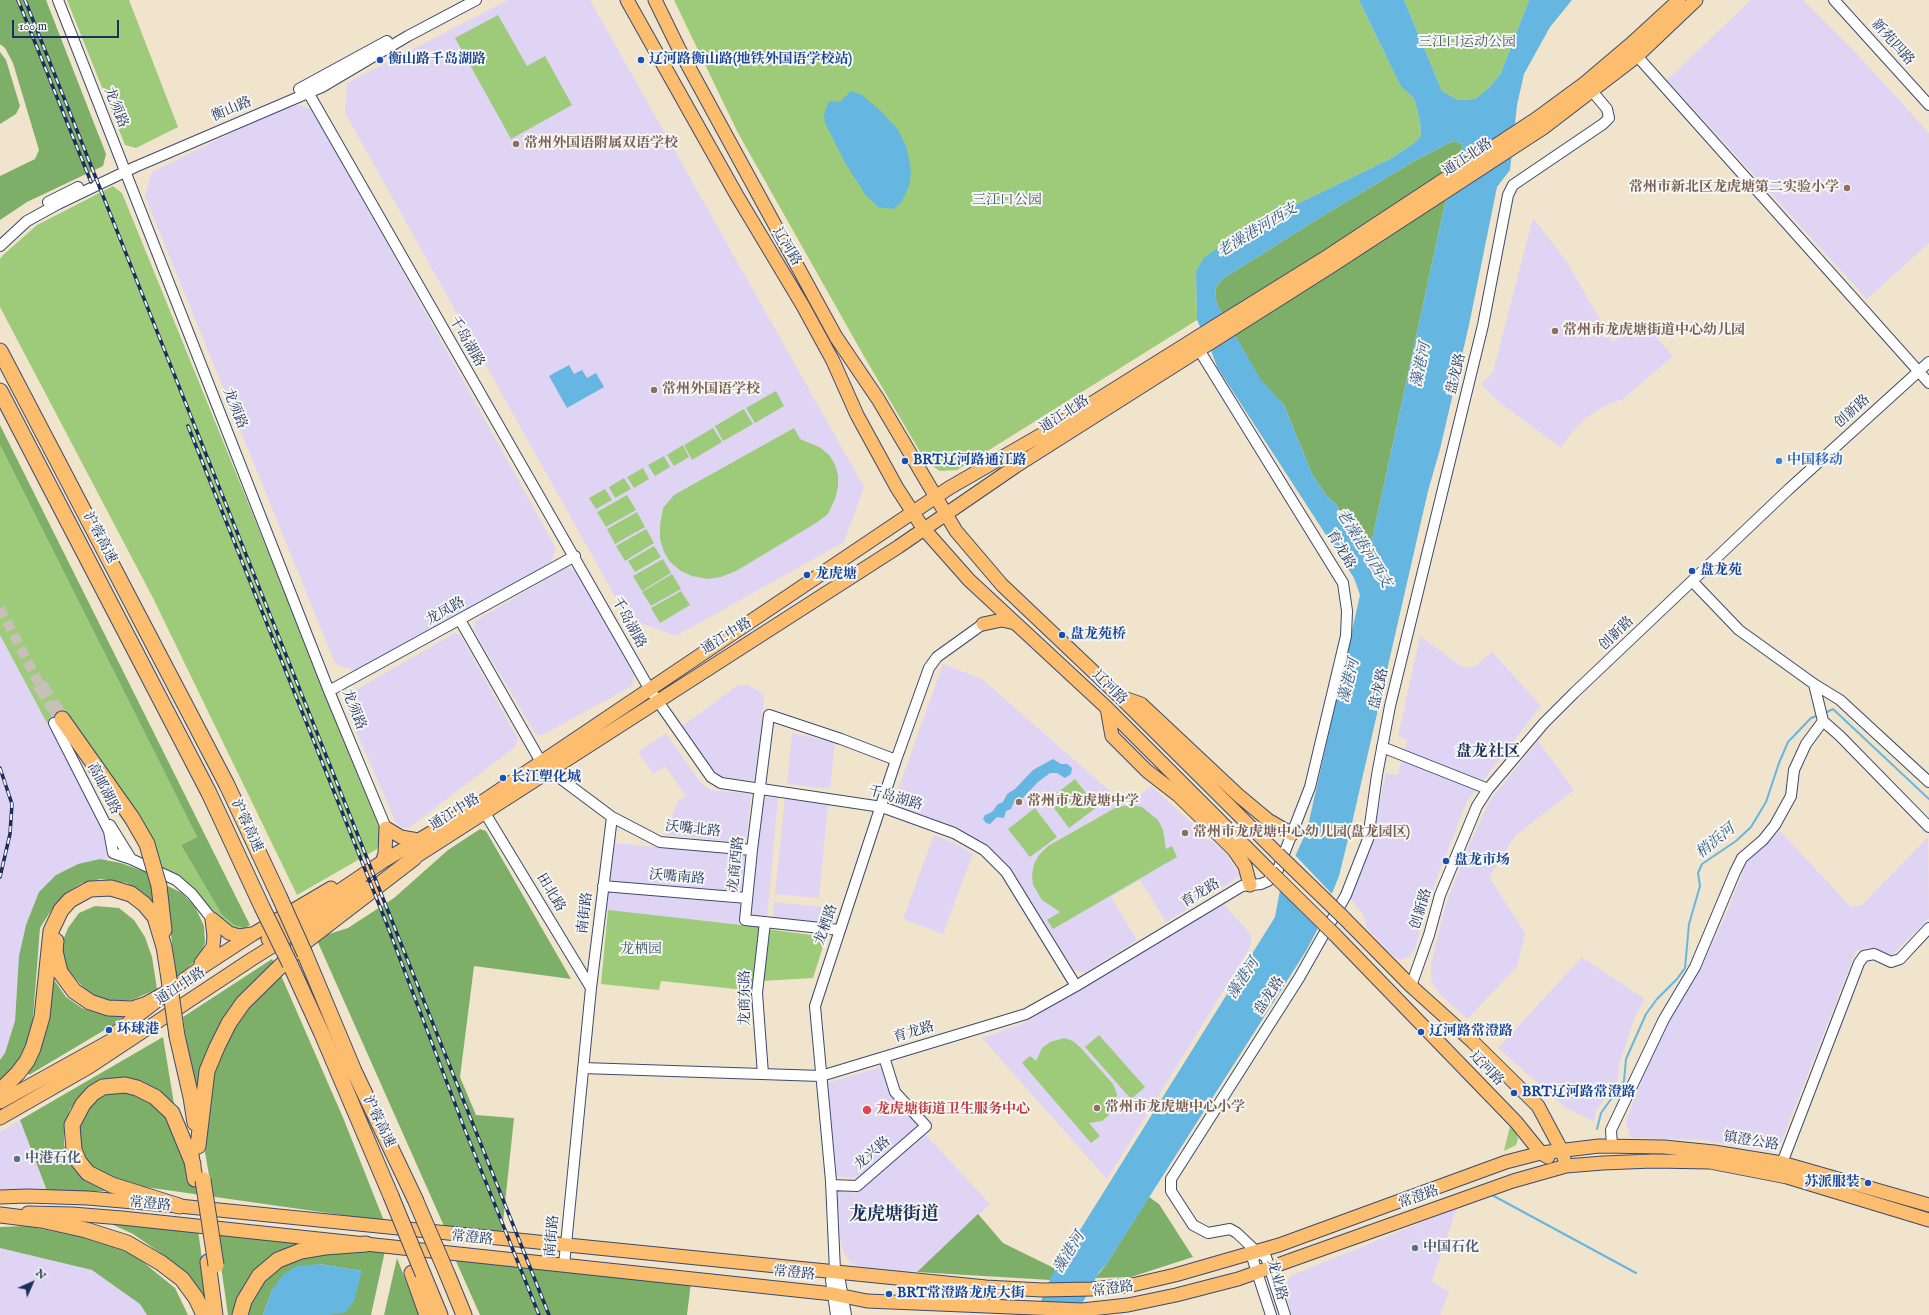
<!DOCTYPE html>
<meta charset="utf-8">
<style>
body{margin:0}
#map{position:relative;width:1929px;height:1315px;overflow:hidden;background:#f1e4cc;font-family:"IM FELL English",serif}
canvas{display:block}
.north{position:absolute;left:12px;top:1263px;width:40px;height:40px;-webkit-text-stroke:3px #f6f6f2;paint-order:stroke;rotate:45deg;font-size:11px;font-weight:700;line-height:16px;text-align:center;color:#1b2f5e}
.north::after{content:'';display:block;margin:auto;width:14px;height:18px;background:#1b2f5e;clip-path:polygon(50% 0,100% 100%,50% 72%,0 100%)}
.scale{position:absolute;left:12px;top:20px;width:107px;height:18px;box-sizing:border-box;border:2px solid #1b2f5e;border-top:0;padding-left:5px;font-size:12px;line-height:14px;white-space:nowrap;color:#1b2f5e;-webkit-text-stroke:3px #f6f6f2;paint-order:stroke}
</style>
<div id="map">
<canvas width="1929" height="1315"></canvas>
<div class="north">N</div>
<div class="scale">100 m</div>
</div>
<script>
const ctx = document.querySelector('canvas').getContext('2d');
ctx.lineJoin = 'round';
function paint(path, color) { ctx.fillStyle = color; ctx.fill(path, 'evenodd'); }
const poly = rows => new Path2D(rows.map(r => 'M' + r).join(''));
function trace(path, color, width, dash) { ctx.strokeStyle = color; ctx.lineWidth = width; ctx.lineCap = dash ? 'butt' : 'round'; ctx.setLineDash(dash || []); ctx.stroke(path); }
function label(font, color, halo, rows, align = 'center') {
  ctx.font = font + ' "IM FELL English","Noto Serif SC",serif'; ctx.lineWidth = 4; ctx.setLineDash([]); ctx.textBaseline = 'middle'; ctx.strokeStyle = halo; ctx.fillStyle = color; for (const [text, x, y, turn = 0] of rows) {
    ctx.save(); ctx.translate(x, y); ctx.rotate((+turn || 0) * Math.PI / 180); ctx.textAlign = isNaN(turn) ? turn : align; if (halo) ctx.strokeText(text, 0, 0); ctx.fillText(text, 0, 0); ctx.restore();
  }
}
const built = poly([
 [508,0,590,0,864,487,844,542,676,636,627,618,345,113,347,83],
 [1751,0,1803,0,1856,53,1929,133,1929,243,1867,299,1667,80],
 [292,103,313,110,556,548,551,562,357,672,335,663,145,196,152,172],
 [1533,218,1567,262,1613,342,1640,319,1673,356,1623,399,1606,405,1586,418,1569,436,1561,448,1499,402,1481,384,1493,372],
 [567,567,576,571,634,675,632,686,541,736,535,733,474,630,475,621],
 [0,632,101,824,106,843,107,860,100,859,78,864,56,875,17,988,15,1021,5,1053,0,1060],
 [455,633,460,635,518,739,515,747,410,827,403,828,396,823,344,703,345,696],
 [1420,636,1464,668,1475,666,1492,652,1541,706,1467,801,1426,906,1415,949,1409,957,1401,960,1394,957,1367,928,1364,916,1350,898,1371,844,1386,773,1398,775,1407,740,1398,737],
 [943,664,982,679,1112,793,1138,797,1151,786,1227,855,1240,876,1166,922,1140,880,1111,897,1137,940,1085,973,1074,970,1013,871,988,846,958,828,892,806],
 [738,685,747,685,758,690,764,696,757,781,725,778,715,772,681,727],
 [666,733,701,783,710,790,751,794,746,843,666,835,677,802,686,796,665,766,653,774,638,752],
 [792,733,835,742,830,789,787,784],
 [1538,741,1574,790,1515,836,1489,877,1525,933,1517,967,1467,1019,1439,993,1431,981,1431,964,1444,911,1461,864,1490,800],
 [760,796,778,798,767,919,748,917],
 [785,798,828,802,819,898,775,894],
 [1780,831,1851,907,1862,905,1928,837,1929,918,1891,956,1867,947,1856,951,1778,1150,1771,1152,1702,1140,1630,1138,1626,1121,1650,1059,1670,1019,1700,970,1725,917,1747,862,1755,853],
 [934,835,954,843,973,854,943,934,903,919],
 [613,843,746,855,743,892,610,881],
 [608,891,741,904,739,924,606,911],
 [774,902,822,907,820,925,773,920],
 [1222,902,1252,936,1249,949,1107,1179,982,1038,1022,1024],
 [1582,957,1645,999,1636,1014,1619,1064,1618,1081,1596,1111,1594,1122,1566,1108,1498,1048],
 [881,1067,889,1092,920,1127,860,1178,834,1176,827,1083],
 [20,1120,47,1191,0,1190,0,1132],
 [924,1133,990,1204,917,1272,865,1269,856,1265,850,1262,844,1253,841,1244,837,1190,855,1193],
 [1457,1208,1432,1281,1449,1292,1440,1315,1292,1315,1284,1290,1290,1276],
 [0,1248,92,1270,141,1304,147,1315,0,1315]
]);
const green = poly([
 [67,0,129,0,178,127,136,148,125,145],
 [674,0,1359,0,1401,87,1414,98,1420,121,1421,136,1413,144,1390,159,1287,209,1251,224,1196,270,1197,320,957,470,940,471,926,462,865,358,738,133],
 [1404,0,1529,0,1501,73,1490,87,1475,99,1458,100,1442,91],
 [498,15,527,66,545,56,572,105,511,139,455,38],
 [113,186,122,193,382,832,377,849,297,895,153,598,0,307,0,259,3,255,37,225],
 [776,391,784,406,755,423,746,408],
 [744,409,753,424,723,441,715,426],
 [713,428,722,442,692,460,684,445],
 [794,428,800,439,821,448,830,456,835,465,838,475,838,487,835,499,828,514,816,523,736,571,721,577,708,579,692,576,681,571,670,562,664,552,660,539,660,525,663,508,674,495],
 [0,445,197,837,181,845,222,915,234,925,244,928,250,925,241,931,236,933,210,912,194,889,183,879,161,867,64,715,47,723,0,635],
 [683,445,689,457,674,466,667,455],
 [664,456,670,467,655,476,648,465],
 [643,468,649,479,634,488,627,477],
 [624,478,631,489,615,498,609,487],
 [605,489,612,500,596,509,589,498],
 [627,495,636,510,606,527,597,512],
 [637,512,645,527,615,544,607,529],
 [646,529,654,543,625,561,616,546],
 [654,546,661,557,635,572,628,561],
 [663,559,671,573,642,591,633,576],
 [672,574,681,589,651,606,642,592],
 [681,591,690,605,660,623,651,608],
 [1075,779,1097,807,1069,828,1048,800],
 [1131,805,1142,807,1158,820,1163,830,1166,849,1172,846,1177,857,1053,929,1047,920,1060,912,1042,900,1033,885,1032,875,1034,864,1039,855,1048,846,1117,807],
 [1035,808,1057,837,1030,857,1008,829],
 [608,910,760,927,754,991,661,981,659,990,601,984],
 [767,929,826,937,813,978,762,981],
 [1099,1035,1145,1087,1131,1099,1085,1047],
 [1064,1038,1073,1041,1081,1048,1113,1084,1117,1094,1115,1104,1108,1116,1102,1121,1089,1123,1100,1136,1091,1143,1022,1063,1030,1056,1036,1061,1042,1048,1050,1042],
 [1510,1126,1516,1133,1518,1139,1516,1145,1504,1151]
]);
const forest = poly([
 [0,0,46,0,106,154,103,166,27,202,0,220,0,176,35,159,39,150,13,63,5,48,0,44],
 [0,52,6,60,20,106,16,114,0,124],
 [1453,141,1463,144,1444,208,1372,540,1365,542,1343,520,1337,505,1326,495,1312,474,1284,405,1261,381,1218,306,1215,297,1216,287,1224,278,1324,215,1416,160],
 [0,425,250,925,244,928,234,925,222,915,181,845,197,837,0,445],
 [480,829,486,831,571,979,474,966,460,1077,476,1115,514,1118,502,1232,444,1226,316,938,348,928,394,898,448,850],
 [100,859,121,863,151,874,157,909,144,895,127,883,101,879,82,883,67,892,52,909,40,928,32,1030,23,1057,0,1086,0,1060,5,1053,15,1021,19,956,26,925,39,892,56,875,78,864],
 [164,884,182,893,195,907,204,926,205,943,199,958,175,978,171,933],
 [95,906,119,908,134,920,145,937,152,957,157,989,132,1000,115,1002,98,998,83,987,67,969,61,945,68,928,79,913],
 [272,959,275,963,250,985,229,1011,200,1074,196,1090,193,1091,183,1017],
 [280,973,344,1120,384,1221,145,1187,100,1173,89,1165,81,1154,77,1140,82,1112,91,1101,112,1090,142,1095,168,1116,180,1147,211,1186,204,1147,213,1070,233,1028,250,1004],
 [52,977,66,997,82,1008,106,1016,121,1016,123,1019,29,1075,27,1071],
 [163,1037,174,1104,172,1106,100,1082,86,1089,70,1109,64,1126,64,1145,72,1165,91,1182,112,1191,47,1191,20,1120],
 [1149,1197,1159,1204,1193,1257,1131,1277,1095,1278,1106,1265],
 [978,1214,1003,1243,1056,1269,1050,1280,917,1272],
 [109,1223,198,1230,209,1310,180,1270,162,1254,133,1234],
 [27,1226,94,1240,133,1254,175,1288,188,1315,147,1315,140,1304,92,1270,0,1248,0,1227],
 [216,1231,309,1241,289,1248,268,1259,253,1274,236,1315,228,1315],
 [328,1250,385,1251,371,1315,328,1315,362,1271,319,1264,272,1290,263,1315,249,1315,250,1299,272,1267],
 [397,1258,419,1315,384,1315],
 [455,1259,691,1282,687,1315,480,1315]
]);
const water = poly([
 [1359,0,1404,0,1442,91,1458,100,1475,99,1490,87,1501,73,1529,0,1572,0,1550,27,1524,74,1517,105,1510,170,1497,187,1469,325,1440,449,1428,491,1352,823,1339,876,1317,930,1306,951,1106,1265,1099,1272,1076,1315,1035,1315,1052,1275,1275,917,1280,890,1307,830,1360,595,1354,578,1217,367,1211,350,1197,320,1196,271,1204,258,1251,224,1287,209,1390,159,1413,144,1421,136,1420,121,1414,98,1401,87],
 [1453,141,1463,144,1444,208,1372,540,1365,542,1343,520,1337,505,1326,495,1312,474,1284,405,1261,380,1218,306,1215,297,1216,287,1224,278,1324,215,1416,160],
 [851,91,862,95,882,112,899,131,907,149,911,172,909,186,901,203,893,209,878,207,865,194,844,161,825,123,824,114,829,101,840,102],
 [569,365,574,374,582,370,587,378,596,373,604,387,567,408,549,376],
 [1053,759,1061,764,1067,764,1072,768,1071,774,1065,778,1057,773,1050,773,1038,782,1020,801,1013,804,1011,809,1006,811,1004,818,997,817,990,824,986,823,983,819,985,815,992,812,998,804,1003,802,1007,794,1015,789,1033,770],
 [319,1264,362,1271,354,1301,346,1312,328,1315,263,1315,272,1290,283,1275,297,1266]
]);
const pier = poly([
 [1294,854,1333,895,1320,928,1280,886]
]);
const stream = poly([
 [1825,713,1833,709,1929,799],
 [1597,1129,1601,1113,1624,1081,1626,1059,1646,1014,1657,999,1677,979,1685,968,1689,924,1700,886,1698,873,1702,864,1736,841,1751,827,1766,802,1779,763,1788,742,1811,718,1819,715],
 [1492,1195,1636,1273]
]);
const minorTunnel = poly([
 [0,608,58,721]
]);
const highwayTunnel = poly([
 [39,684,62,719]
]);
const minor = poly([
 [58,0,329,691,386,828],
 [1834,0,1929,105],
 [1637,56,1929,383],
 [305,87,650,690,711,777,721,783,882,807,954,833,984,850,1006,872,1076,986],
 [299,89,387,41],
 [48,202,78,187],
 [0,246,27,221,58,204,135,167,322,87,408,36,476,0],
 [1692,581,1739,630,1814,684,1840,700,1929,782],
 [460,620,541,762,549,770,612,817,591,988,564,1265],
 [329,691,575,556],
 [1823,721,1840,736,1929,827],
 [54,723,109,831,113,853,131,859,176,880,192,894,212,919],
 [1382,747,1488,789],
 [485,813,591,988],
 [612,817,660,842,752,850],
 [110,825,131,859],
 [603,886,747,898],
 [840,930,745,920,752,850,769,715,841,739,896,760],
 [1411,986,1429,935,1440,895,1477,806,1488,789,1544,723,1574,693,1789,489,1929,362],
 [583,1068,821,1076,1026,1014,1076,986,1242,886,1261,884,1268,881,1277,872,1310,787,1346,636,1347,611,1343,583,1196,345],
 [763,1074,757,993,765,922],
 [1612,1146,1611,1130,1664,1019,1695,967,1735,872,1742,858,1763,840,1775,825,1791,796,1794,770,1806,744,1823,721,1814,684],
 [1782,1163,1859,963,1864,956,1874,954,1891,962,1900,959,1929,928],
 [831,1185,857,1186,926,1126,895,1092,884,1057],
 [1257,1252,1253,1260,1271,1315],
 [835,1271,831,1280,836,1315],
 [846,1315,840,1281,835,1271,831,1181,815,1006,896,760,929,668,937,657,983,624],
 [1285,1315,1266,1257,1257,1252,1237,1233,1230,1229,1208,1233,1193,1225,1171,1191,1171,1179,1299,978,1346,895,1368,839,1377,775,1390,706,1483,325,1508,195,1513,185,1603,124,1609,118,1607,109,1592,91]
]);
const major = poly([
 [627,0,736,194,803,306,833,361,857,415,897,488,923,528,969,580,1107,708,1271,872],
 [655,0,679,49,836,337,878,399,956,531,1002,585,1119,696,1278,854],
 [983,624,1002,620,1015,623],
 [1124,698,1141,704,1238,795,1268,820,1292,834],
 [1107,708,1112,736,1147,771,1178,795,1234,850,1245,866,1250,885],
 [386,828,401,837,418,840],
 [406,863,898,547,1016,466,1333,265,1543,128,1637,56,1696,0],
 [379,864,382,862,385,854,386,828],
 [1343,917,1411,986,1473,1042,1538,1106,1562,1151,1564,1158],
 [212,919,229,933,239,936,252,934],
 [1335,935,1516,1122,1541,1153,1548,1157],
 [268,939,382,862,479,804,949,488,1041,435,1196,338,1328,256,1536,119,1585,83,1631,44,1679,0],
 [201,963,213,947,214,936,212,919],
 [115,1033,193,973,253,934,331,888],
 [0,1102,128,1031],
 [0,1118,89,1067,252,959,366,888],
 [0,1197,27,1196,88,1198,179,1206,986,1287,1042,1290,1092,1289,1132,1285,1175,1275,1279,1245,1506,1162,1541,1153,1599,1146,1664,1147,1714,1152,1782,1163,1929,1205],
 [28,1213,72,1214,122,1218,833,1294,867,1301,1082,1310,1128,1305,1176,1295,1238,1279,1513,1181,1566,1166,1603,1163,1653,1161,1710,1162,1787,1177,1929,1220]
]);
const highway = poly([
 [0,351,227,785,279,896],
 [0,391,209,793,262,907],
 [62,719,132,818],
 [159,886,164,930],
 [56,941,55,951,60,972,74,991,90,1002,108,1008,132,1009,147,1004,165,994],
 [305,954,354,1071,415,1199],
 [290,964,322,1034,391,1196],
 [177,1036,191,1097,195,1123],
 [0,1091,18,1073,27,1061,33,1048,42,1017,51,931,61,910,70,900,90,889,111,888,131,894,144,904,155,917,164,947,168,972],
 [198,1146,207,1071,217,1047,229,1023,243,1003,306,941,414,858],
 [191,1155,195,1179],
 [179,1206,112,1185,88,1173,79,1162,74,1150,72,1125,83,1104,93,1093,103,1087,125,1085,137,1088,155,1097,172,1113,193,1164],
 [0,1215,41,1220,86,1230,127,1243,161,1263,182,1279,196,1298,204,1315],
 [208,1262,215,1315],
 [412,1273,427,1315],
 [423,1274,440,1315],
 [448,1276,464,1315],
 [240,1315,244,1301,259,1276,278,1260,301,1251,325,1247,366,1244]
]);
const rail = poly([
 [18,0,91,182],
 [25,0,549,1315],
 [188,426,386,922,465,1130,539,1315],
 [0,768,12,804,10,834,0,877]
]);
const majorBridge = poly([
 [1278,854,1343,917],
 [1271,872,1335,935]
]);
const highwayBridge = poly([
 [132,818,147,844,159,886],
 [279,896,305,954],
 [262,907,290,964],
 [168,972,177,1036],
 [203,1180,216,1265],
 [391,1196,423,1274],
 [415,1199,448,1276]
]);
const markers = [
 [380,60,4,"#1a4fb4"],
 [641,60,4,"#1a4fb4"],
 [516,144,4,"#8d6e63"],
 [1847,188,4,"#8d6e63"],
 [1555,331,4,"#8d6e63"],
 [654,390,4,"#8d6e63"],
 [905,461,4,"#1a4fb4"],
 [1779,461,4,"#3f7fe0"],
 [1692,571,4,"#1a4fb4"],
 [807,575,4,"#1a4fb4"],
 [1062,635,4,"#1a4fb4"],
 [503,778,4,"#1a4fb4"],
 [1019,802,4,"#8d6e63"],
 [1185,833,4,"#8d6e63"],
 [1446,861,4,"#1a4fb4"],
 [109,1030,4,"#1a4fb4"],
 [1421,1032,4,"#1a4fb4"],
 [1514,1093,4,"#1a4fb4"],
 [1097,1108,4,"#8d6e63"],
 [867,1110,5,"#e0444e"],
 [17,1159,4,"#5c6f8a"],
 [1868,1183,4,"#1a4fb4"],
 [1415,1248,4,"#5c6f8a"],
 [889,1294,4,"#1a4fb4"]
];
const parkNames = [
 ["三江口运动公园",1467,43],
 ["三江口公园",1007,201],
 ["龙栖园",641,950]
];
const streetNames = [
 ["新苑四路",1892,43,48],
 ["龙须路",115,108,68],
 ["衡山路",232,110,-23],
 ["通江北路",1468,158,-33],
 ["辽河路",786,247,59],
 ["千岛湖路",466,342,60],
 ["盘龙路",1457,374,-76],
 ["龙须路",234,409,68],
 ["创新路",1853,412,-42],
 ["通江北路",1065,415,-33],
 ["沪蓉高速",99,538,62],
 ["育龙路",1340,550,59],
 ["龙凤路",446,612,-29],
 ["千岛湖路",628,623,61],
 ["创新路",1617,634,-44],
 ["通江中路",727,637,-32],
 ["辽河路",1109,688,44],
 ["盘龙路",1380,689,-77],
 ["龙须路",353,710,68],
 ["高邮湖路",103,789,63],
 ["千岛湖路",895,799,16],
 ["通江中路",455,813,-32],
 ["沪蓉高速",246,826,65],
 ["沃嘴北路",693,830,6],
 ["龙商西路",737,864,-84],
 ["沃嘴南路",677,878,5],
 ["田北路",550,893,59],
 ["育龙路",1201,894,-31],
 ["创新路",1422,909,-73],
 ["南街路",586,913,-83],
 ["龙栖路",827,925,-71],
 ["通江中路",181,987,-33],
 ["盘龙路",1270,996,-57],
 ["龙商东路",746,998,-90],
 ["育龙路",914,1033,-17],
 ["辽河路",1486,1069,46],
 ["沪蓉高速",378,1122,64],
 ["镇澄公路",1751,1142,9],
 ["龙兴路",873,1154,-41],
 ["常澄路",1419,1198,-20],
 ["常澄路",150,1205,6],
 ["南街路",553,1236,-85],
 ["常澄路",472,1239,6],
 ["常澄路",794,1274,6],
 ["龙业路",1276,1280,75],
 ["常澄路",1113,1290,-8]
];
const transitNames = [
 ["衡山路千岛湖路",388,60],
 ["辽河路衡山路(地铁外国语学校站)",649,60],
 ["BRT辽河路通江路",913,461],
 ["盘龙苑",1700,571],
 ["龙虎塘",815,575],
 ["盘龙苑桥",1070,635],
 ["长江塑化城",511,778],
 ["盘龙市场",1454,861],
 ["环球港",117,1030],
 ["辽河路常澄路",1429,1032],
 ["BRT辽河路常澄路",1522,1093],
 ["苏派服装",1860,1183,"right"],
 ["BRT常澄路龙虎大街",897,1294]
];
const educationNames = [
 ["常州外国语附属双语学校",524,144],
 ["常州市新北区龙虎塘第二实验小学",1839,188,"right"],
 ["常州市龙虎塘街道中心幼儿园",1563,331],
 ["常州外国语学校",662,390],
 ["常州市龙虎塘中学",1027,802],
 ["常州市龙虎塘中心幼儿园(盘龙园区)",1193,833],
 ["常州市龙虎塘中心小学",1105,1108]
];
const shopNames = [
 ["中国移动",1787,461]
];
const healthNames = [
 ["龙虎塘街道卫生服务中心",876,1110]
];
const serviceNames = [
 ["中港石化",25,1159],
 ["中国石化",1423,1248]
];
const waterNames = [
 ["老澡港河西支",1258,231,-31],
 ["藻港河",1422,365,-78],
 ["老澡港河西支",1363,549,58],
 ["藻港河",1350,681,-76],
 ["梢浜河",1716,842,-39],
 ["藻港河",1244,979,-57],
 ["藻港河",1070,1253,-58]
];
const quarterNames = [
 ["盘龙社区",1488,753]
];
const districtNames = [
 ["龙虎塘街道",894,1215]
];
paint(built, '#e0d4f4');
paint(green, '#9dcb79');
paint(forest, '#7eaf69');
paint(water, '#65b6e0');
paint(pier, '#f1e4cc');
trace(stream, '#65b6e0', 2);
trace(minorTunnel, '#c6c0b6', 10, [10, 5]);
trace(highwayTunnel, '#c6c0b6', 15, [15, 8]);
trace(minor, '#3b4a6e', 12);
trace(major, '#3b4a6e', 15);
trace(highway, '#3b4a6e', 17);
trace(minor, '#fff', 10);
trace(major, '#fcbd6f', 13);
trace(highway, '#fcbd6f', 15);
trace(rail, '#1b2f5e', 3.5);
trace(rail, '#f6f6f2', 2, [6]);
trace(majorBridge, '#3b4a6e', 15, []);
trace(highwayBridge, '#3b4a6e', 17, []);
trace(majorBridge, '#fcbd6f', 13);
trace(highwayBridge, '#fcbd6f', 15);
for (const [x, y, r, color] of markers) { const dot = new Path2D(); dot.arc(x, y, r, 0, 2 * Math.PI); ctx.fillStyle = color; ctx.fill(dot); trace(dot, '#f6f6f2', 1.5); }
label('14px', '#3c5665', '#f6f6f2', parkNames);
label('14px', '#1b2f5e', '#f6f6f2', streetNames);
label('bold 14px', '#164399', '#f6f6f2', transitNames, 'left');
label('bold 14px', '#785e54', '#f6f6f2', educationNames, 'left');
label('bold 14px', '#366cbe', '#f6f6f2', shopNames, 'left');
label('bold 14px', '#be3a42', '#f6f6f2', healthNames, 'left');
label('bold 14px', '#4e5e75', '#f6f6f2', serviceNames, 'left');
label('italic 15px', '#315885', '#f6f6f2', waterNames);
label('bold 16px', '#1b2f5e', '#f6f6f2', quarterNames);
label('bold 18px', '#1b2f5e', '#f6f6f2', districtNames);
</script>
